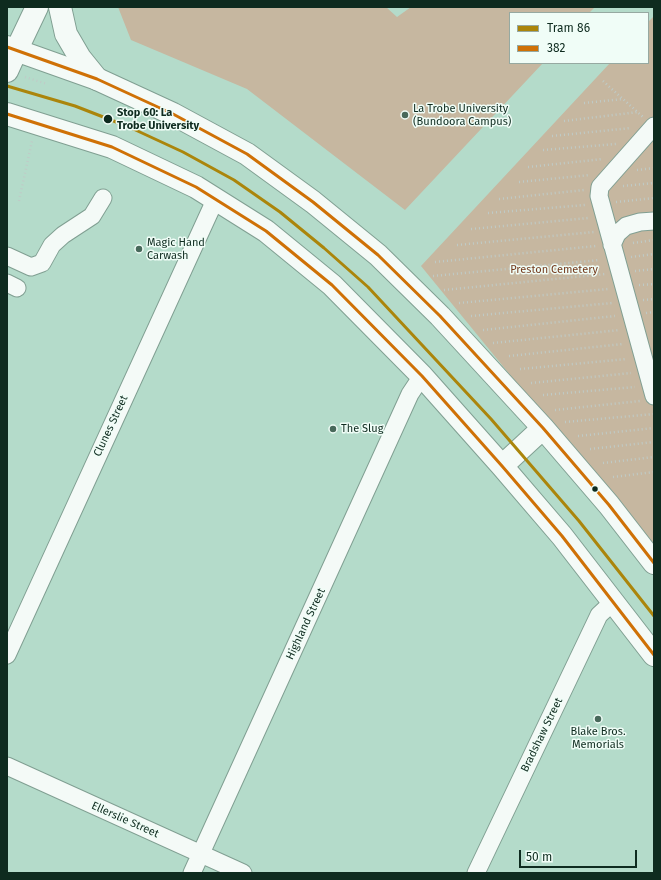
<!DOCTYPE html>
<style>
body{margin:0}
#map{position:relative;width:661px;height:880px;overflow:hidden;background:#b4dbca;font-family:"Fira Sans",sans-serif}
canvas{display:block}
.frame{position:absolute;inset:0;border:8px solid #0e2b1f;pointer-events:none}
.legend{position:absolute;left:509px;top:12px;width:140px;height:52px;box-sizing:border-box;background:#f0fdf7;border:1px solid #96a9a1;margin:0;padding:5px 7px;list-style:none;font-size:12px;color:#0e2b1f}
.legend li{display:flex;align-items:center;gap:8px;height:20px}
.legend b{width:20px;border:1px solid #96a9a1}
.scale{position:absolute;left:519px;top:850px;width:118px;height:18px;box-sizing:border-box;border:2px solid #0e2b1f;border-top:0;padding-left:5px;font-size:12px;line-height:14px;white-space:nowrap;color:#0e2b1f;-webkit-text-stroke:3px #f0fdf7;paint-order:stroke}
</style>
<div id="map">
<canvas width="661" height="880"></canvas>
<div class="frame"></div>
<ul class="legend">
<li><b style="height:5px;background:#ab850b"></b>Tram 86</li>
<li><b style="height:5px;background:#cf7106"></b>382</li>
</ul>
<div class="scale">50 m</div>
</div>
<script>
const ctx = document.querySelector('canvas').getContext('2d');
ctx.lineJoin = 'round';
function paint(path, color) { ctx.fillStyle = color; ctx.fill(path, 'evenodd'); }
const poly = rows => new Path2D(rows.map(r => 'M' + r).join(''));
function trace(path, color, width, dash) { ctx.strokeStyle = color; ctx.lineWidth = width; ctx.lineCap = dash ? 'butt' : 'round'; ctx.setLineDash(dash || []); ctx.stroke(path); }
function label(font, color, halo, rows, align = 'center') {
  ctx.font = font + ' "Fira Sans",sans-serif'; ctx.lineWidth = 3; ctx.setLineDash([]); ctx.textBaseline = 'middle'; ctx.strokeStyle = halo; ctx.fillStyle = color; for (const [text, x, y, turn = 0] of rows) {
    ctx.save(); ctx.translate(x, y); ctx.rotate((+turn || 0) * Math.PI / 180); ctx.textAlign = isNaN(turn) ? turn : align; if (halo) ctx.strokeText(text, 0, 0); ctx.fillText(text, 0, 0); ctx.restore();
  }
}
const green = poly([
 [118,7,386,7,397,17,411,7,595,7,589,13,510,13,510,63,543,63,405,210,247,89,131,40],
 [654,16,654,551,421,266,610,63,648,63,648,22]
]);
const path = poly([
 [25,77,47,84],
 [603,81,643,117],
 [584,103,623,99],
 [564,121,638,112],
 [552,136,631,128],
 [543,150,616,144],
 [528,167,603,159],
 [637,170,654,168],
 [519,182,590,175],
 [623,186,654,183],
 [499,199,584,190],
 [19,201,32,141],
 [616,202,654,198],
 [488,213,585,205],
 [471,229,588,218],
 [633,243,654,240],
 [457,245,594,232],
 [631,257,654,254],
 [435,262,596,246],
 [635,271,654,269],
 [433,276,600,260],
 [639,285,654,284],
 [444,290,605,274],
 [643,300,654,299],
 [459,303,608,289],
 [646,313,654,312],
 [471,316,612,303],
 [483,330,615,316],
 [493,343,620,330],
 [509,356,623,344],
 [520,369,627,359],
 [531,383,631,373],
 [543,395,635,387],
 [555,410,640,401],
 [565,422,654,414],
 [578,436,654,428],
 [590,449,654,442],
 [603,463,654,457],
 [613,477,654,472]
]);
const minor = poly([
 [654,126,600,187,599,196,654,396],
 [612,245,617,234,626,226,640,222,654,221],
 [7,256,31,267,42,263,52,245,63,235,92,216,103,198],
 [7,283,17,288],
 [7,655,216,198],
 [7,766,243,873],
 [192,873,410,394,422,376],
 [476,873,599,615,613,602]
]);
const major = poly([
 [60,7,66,34,80,58,97,79],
 [17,49,37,7]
]);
const highway = poly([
 [7,47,97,79,173,114,247,154,313,202,378,255,440,316,543,428,609,505,654,563],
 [7,71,17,49],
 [7,114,112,147,196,187,266,231,332,285,422,376,502,466,562,536,654,655],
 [502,466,543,428]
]);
const bus1 = poly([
 [7,47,97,79,173,114,247,154,313,202,378,255,440,316,543,428,609,505,654,563],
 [7,114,112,147,196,187,266,231,332,285,422,376,502,466,562,536,654,655]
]);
const tram1 = poly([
 [7,86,75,106,129,127,183,152,234,180,280,212,324,248,368,287,491,419,579,521,654,616]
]);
const markers = [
 [405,115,4,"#48695b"],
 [108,119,5,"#0e2b1f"],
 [139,249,4,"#48695b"],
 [333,429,4,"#48695b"],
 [595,489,3.5,"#0e2b1f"],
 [598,719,4,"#48695b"]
];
const poiNames = [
 ["La Trobe University",413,109],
 ["(Bundoora Campus)",413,122],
 ["Magic Hand",147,243],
 ["Carwash",147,256],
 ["The Slug",341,429],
 ["Blake Bros.",598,732,"center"],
 ["Memorials",598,745,"center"]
];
const stopNames = [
 ["Stop 60: La",117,113],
 ["Trobe University",117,126]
];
const parkNames = [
 ["Preston Cemetery",554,270]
];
const streetNames = [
 ["Clunes Street",111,426,-65],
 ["Highland Street",306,624,-65],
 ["Bradshaw Street",542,735,-64],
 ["Ellerslie Street",125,820,24]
];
paint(green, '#c6b7a0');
trace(minor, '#809f92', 19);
trace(major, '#809f92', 24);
trace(highway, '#809f92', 24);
trace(path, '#bfcbc7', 2.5, [1, 3]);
trace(minor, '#f4faf7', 17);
trace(major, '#f4faf7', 22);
trace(highway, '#f4faf7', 22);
trace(bus1, '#cf7106', 3);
trace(tram1, '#ab850b', 3);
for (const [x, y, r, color] of markers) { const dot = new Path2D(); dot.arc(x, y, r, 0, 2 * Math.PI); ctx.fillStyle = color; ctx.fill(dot); trace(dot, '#f0fdf7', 1.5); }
label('11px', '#0e2b1f', '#f0fdf7', poiNames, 'left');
label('bold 11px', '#0e2b1f', '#f0fdf7', stopNames, 'left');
label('11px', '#743a1d', '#f0fdf7', parkNames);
label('11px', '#0e2b1f', '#f0fdf7', streetNames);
</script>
